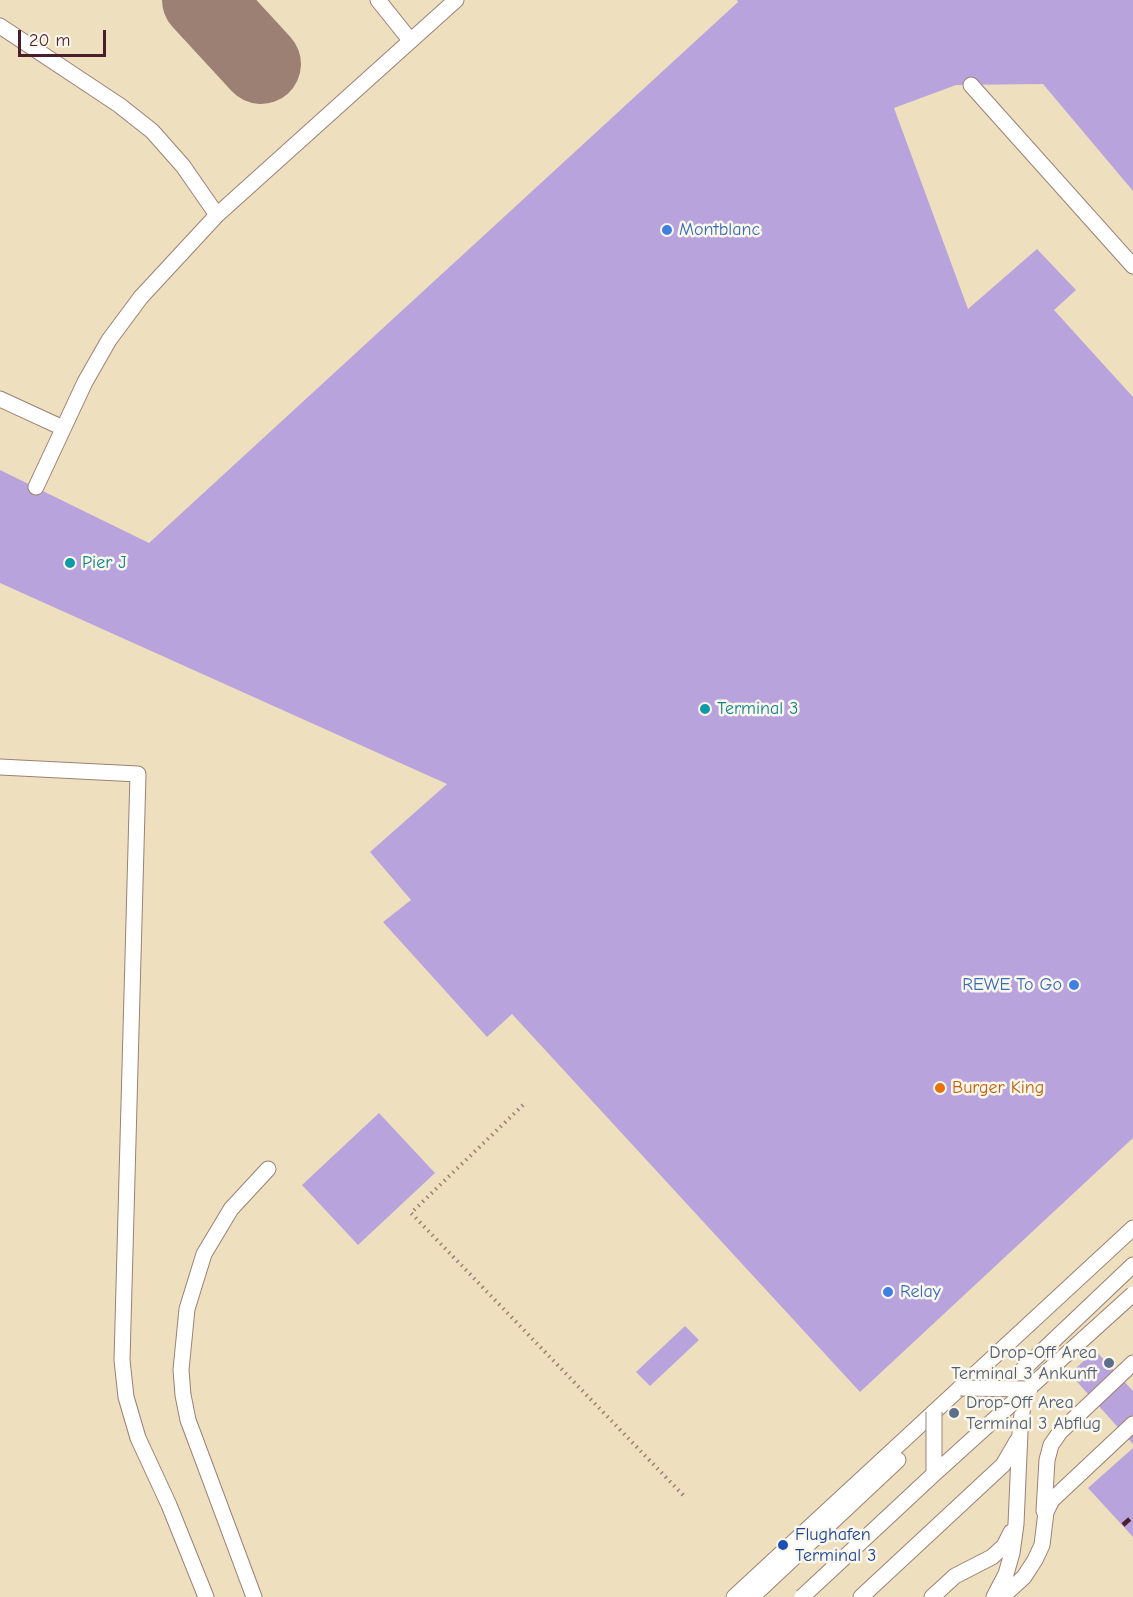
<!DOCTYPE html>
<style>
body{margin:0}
#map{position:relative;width:1133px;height:1597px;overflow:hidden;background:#eee0be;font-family:"Comic Neue",sans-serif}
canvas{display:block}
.scale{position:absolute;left:18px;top:30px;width:88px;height:27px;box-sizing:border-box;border:3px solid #4a1f2b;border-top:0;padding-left:8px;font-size:18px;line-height:21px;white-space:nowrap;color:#4a1f2b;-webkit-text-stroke:4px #fbf7ec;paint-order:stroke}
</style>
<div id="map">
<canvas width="1133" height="1597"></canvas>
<div class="scale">20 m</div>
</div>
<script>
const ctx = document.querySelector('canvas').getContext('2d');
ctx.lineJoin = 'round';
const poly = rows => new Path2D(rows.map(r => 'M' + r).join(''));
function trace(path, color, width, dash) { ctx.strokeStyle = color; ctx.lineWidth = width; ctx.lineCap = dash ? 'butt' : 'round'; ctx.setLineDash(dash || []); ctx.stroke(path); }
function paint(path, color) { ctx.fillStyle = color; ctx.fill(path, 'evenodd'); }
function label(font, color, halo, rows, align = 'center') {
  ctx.font = font + ' "Comic Neue",sans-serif'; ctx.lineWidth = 5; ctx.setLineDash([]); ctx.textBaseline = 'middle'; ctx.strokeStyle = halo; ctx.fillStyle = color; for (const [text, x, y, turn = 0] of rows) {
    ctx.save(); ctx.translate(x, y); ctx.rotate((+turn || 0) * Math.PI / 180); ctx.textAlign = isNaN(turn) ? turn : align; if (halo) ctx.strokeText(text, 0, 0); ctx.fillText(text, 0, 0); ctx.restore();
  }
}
const taxiway = poly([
 [202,0,261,64]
]);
const building = poly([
 [737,0,1133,0,1133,191,1043,84,956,85,894,108,968,309,1037,249,1076,290,1054,310,1133,397,1133,1138,860,1392,512,1014,487,1037,383,922,411,900,370,852,447,784,0,583,0,470,149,543,738,2],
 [379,1113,435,1173,358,1245,302,1185],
 [685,1326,699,1340,650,1386,636,1372],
 [1095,1350,1133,1391,1133,1444,1070,1374],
 [1133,1448,1133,1537,1088,1488]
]);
const path = poly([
 [523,1105,411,1213,684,1496]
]);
const service = poly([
 [378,0,410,40],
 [0,26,119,105,152,131,183,166,217,215],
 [971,85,1133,266],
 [0,399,63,428],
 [36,487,85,382,109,340,141,297,217,215,456,0],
 [0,767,138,774,122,1360,126,1397,138,1438,169,1505,206,1597],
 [987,1387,1015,1377,1133,1265],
 [1044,1511,1047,1460,1051,1445,1060,1432,1133,1363],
 [254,1597,188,1420,183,1395,181,1370,187,1309,204,1254,231,1209,268,1169],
 [734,1597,1133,1228],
 [752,1597,898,1460],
 [861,1597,1003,1465,1017,1441],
 [932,1597,955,1576,992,1557,1004,1546,1011,1532],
 [994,1597,1006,1574,1012,1553,1016,1524,1020,1432,1025,1385],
 [1002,1597,1024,1577,1035,1560,1042,1545,1046,1512,1052,1500,1133,1424]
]);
const rail = poly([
 [1123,1525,1133,1516]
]);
const serviceBridge = poly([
 [960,1388,1030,1389],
 [934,1412,934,1474],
 [802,1597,934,1474,1133,1294]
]);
const markers = [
 [667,230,6,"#3f7fe0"],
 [70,563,6,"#0f9aa8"],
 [705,709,6,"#0f9aa8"],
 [1074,985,6,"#3f7fe0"],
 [940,1088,6,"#e8710a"],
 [888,1292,6,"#3f7fe0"],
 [1109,1363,6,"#5c6f8a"],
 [954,1413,6,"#5c6f8a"],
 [783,1545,6,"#1a4fb4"]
];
const shopNames = [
 ["Montblanc",679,230],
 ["REWE To Go",1062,985,"right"],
 ["Relay",900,1292]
];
const cultureNames = [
 ["Pier J",82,563],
 ["Terminal 3",717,709]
];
const foodNames = [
 ["Burger King",952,1088]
];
const serviceNames = [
 ["Drop-Off Area",1097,1353],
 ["Terminal 3 Ankunft",1097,1374],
 ["Drop-Off Area",966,1403,"left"],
 ["Terminal 3 Abflug",966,1424,"left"]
];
const transitNames = [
 ["Flughafen",795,1535],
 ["Terminal 3",795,1556]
];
trace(taxiway, '#9c8074', 80);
paint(building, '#b9a3dd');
trace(service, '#9c8074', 17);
trace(path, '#9c8074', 4, [1.5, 4.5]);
trace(service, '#fff', 15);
trace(rail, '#4a1f2b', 4.5, [9, 4.5]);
trace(serviceBridge, '#9c8074', 17, []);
trace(serviceBridge, '#fff', 15);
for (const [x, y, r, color] of markers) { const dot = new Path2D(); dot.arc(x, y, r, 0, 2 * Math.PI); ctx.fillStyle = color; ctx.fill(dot); trace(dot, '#fbf7ec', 2); }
label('18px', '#366cbe', '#fbf7ec', shopNames, 'left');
label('18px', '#0d838f', '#fbf7ec', cultureNames, 'left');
label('18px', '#c56008', '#fbf7ec', foodNames, 'left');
label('18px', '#4e5e75', '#fbf7ec', serviceNames, 'right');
label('18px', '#164399', '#fbf7ec', transitNames, 'left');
</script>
